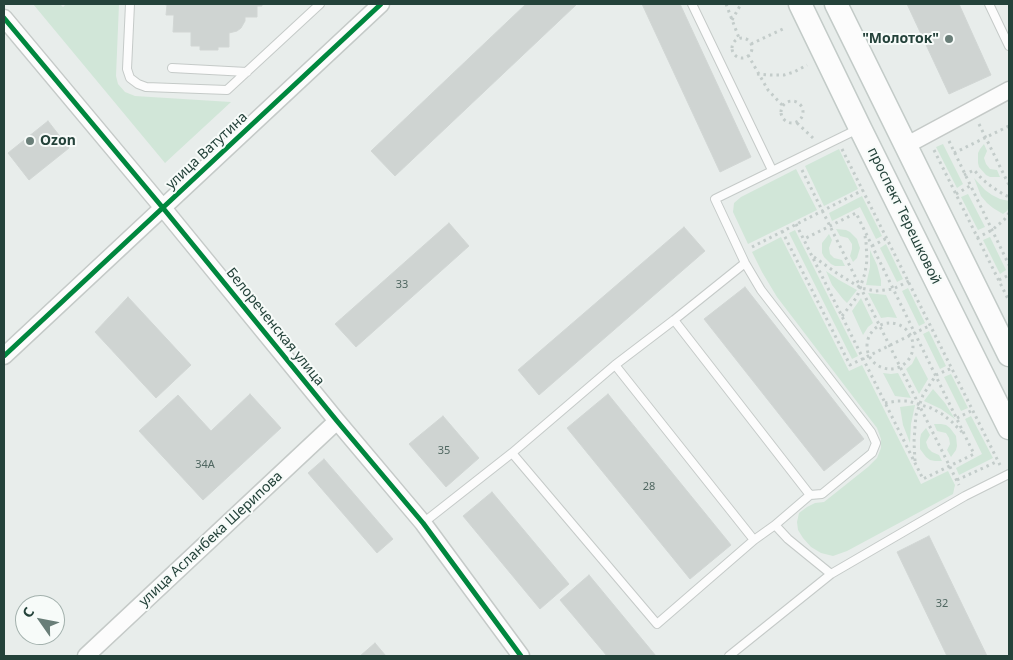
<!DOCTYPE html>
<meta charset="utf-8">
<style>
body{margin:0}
#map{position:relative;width:1013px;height:660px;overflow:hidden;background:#e8edeb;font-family:"Noto Sans",sans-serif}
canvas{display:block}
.frame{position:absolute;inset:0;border:5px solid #24423a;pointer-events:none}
.north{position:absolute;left:15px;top:595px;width:50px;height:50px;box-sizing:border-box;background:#f7fbf9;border:1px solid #a3b1ad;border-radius:50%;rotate:303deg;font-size:14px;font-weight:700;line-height:20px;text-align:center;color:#24423a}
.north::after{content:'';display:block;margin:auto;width:18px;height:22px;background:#697e78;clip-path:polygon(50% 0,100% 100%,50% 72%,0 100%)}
</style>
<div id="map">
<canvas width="1013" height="660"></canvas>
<div class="frame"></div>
<div class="north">С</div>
</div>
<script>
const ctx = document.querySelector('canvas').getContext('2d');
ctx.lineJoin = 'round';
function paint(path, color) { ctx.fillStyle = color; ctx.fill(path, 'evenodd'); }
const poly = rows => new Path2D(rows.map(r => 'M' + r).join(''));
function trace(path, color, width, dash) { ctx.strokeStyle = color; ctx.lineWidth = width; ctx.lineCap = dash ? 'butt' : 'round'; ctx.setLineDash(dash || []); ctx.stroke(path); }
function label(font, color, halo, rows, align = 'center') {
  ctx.font = font + ' "Noto Sans",sans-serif'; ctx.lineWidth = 4; ctx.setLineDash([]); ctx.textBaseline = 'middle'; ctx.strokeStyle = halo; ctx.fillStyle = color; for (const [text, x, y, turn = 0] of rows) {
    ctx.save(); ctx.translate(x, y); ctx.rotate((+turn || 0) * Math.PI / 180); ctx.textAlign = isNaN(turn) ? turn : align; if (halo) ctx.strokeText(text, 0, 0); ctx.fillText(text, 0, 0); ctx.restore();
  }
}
const green = poly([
 [33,4,60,4,63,7,66,4,119,4,116,76,118,84,125,92,135,96,231,102,165,163],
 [943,144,963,184,957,188,936,147],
 [984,144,987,151,984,158,986,164,990,169,997,170,1000,177,990,177,986,175,979,167,978,163,978,153,980,149],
 [839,149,858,189,824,206,805,166],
 [796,169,817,210,748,244,733,212,734,203,741,197],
 [974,178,985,190,992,195,1000,199,1009,201,1009,207,1007,211,1003,214,993,208,987,203,981,196],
 [968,194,985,227,978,230,961,197],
 [862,196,882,236,876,239,860,207,832,221,829,213],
 [836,229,846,230,850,232,857,239,860,248,857,258,853,262,850,256,852,249,852,244,848,238,840,236],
 [795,230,858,356,852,359,789,233],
 [829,234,832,240,829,248,830,254,834,258,842,260,845,266,835,266,831,264,824,257,822,253,822,243],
 [781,237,849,371,862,365,921,484,948,471,955,485,953,494,847,551,833,556,821,553,811,547,803,538,798,530,797,522,799,513,807,507,815,503,824,502,868,467,877,458,881,448,881,439,877,428,777,297,762,272,752,252],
 [990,237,1006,270,1000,274,983,240],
 [886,244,903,279,897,282,880,248],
 [870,250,877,265,881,280,881,286,866,285,870,267],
 [826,271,839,280,857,290,847,303,843,299,832,285],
 [908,288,925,323,919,326,902,291],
 [868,293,886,295,897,318,888,317,881,318],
 [861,298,873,323,868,327,863,335,852,311],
 [929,331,946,366,940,369,923,334],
 [916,356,928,379,919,394,906,369,912,364],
 [883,373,891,374,898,373,911,398,895,396],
 [951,374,968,408,961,411,944,377],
 [933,389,945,403,955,419,941,409,924,401],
 [915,405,911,424,910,443,903,425,900,407],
 [971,416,993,458,959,475,956,468,982,454,965,419],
 [934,424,941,424,946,425,950,428,956,436,957,446,956,450,951,457,947,450,950,444,949,438,946,433,937,431],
 [926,428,930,435,926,442,928,448,932,452,939,455,942,461,935,461,930,460,926,457,920,449,920,439,921,434]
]);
const building = poly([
 [162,4,262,4,262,6,257,6,257,17,245,17,245,21,241,28,237,31,229,33,229,47,218,47,218,50,200,50,200,46,191,46,191,32,173,32,174,15,166,15,167,5,162,4],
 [526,4,577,4,395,176,371,151,526,4],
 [642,4,680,4,751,157,720,172,642,4],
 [907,4,959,4,991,75,949,94,907,4],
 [48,121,69,148,29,180,8,153,48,121],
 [449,223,469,246,356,347,335,324,449,223],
 [684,227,705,251,539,395,518,370,684,227],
 [745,287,864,439,824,471,704,319,745,287],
 [128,297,191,365,156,398,95,332,128,297],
 [250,394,281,428,203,500,139,431,178,395,211,431,250,394],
 [608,394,731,545,690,579,567,428,608,394],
 [443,416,479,458,446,487,409,444,443,416],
 [324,459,393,539,377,553,308,473,324,459],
 [492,492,569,584,540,609,463,516,492,492],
 [929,536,987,656,947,656,897,552,929,536],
 [589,575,656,656,607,656,560,600,589,575],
 [375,643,386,656,360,656,375,643]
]);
const path = poly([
 [726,4,739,38],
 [732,20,741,4],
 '732 48a10 10 0 1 1 20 0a10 10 0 1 1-20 0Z',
 [751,44,785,28],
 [748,55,768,90,783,106],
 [757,74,771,75,784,75,794,72,807,65],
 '781 112a11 11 0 1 1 22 0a11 11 0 1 1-22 0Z',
 [797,123,813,138],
 [979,124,1009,185],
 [949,141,1009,265],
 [842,149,1000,465],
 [934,150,1009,301],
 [954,153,1009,126],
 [802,170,959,485],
 [964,175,974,170,982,179,992,187,1003,194,1009,197],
 [956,194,970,186],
 [796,224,923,479,974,454,856,213,804,239],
 [782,231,850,365,931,325],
 [977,238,992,230,1004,220,1009,213],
 [872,246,887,238],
 [752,247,863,190],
 [814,257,838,274,861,288,875,291,885,290,893,289,909,281],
 [999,280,1009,275],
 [842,316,857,297,865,273,867,260,866,242,865,236],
 '867 346a23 23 0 1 1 46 0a23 23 0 1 1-46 0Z',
 [885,403,897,401,908,401,931,408,942,414,952,422,962,432],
 [957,418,973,410],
 [915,461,914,442,915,427,916,415,923,395,936,375,952,368],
 [957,480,998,461]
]);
const service = poly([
 [130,4,127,69,130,78,138,84,146,87,227,90,320,4],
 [692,4,772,170],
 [989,4,1009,46],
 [172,68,247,72],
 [674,320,810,495],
 [615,365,754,540,775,525],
 [512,453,657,624,754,540],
 [423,523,512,453,615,365,674,320,745,263],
 [831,574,788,539,775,525,810,495,822,494,872,453,876,443,871,432,761,290,745,263,715,199,858,129],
 [729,656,831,574,965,496,1009,474]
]);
const minor = poly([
 [4,18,163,208,337,421,423,523,521,656],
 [907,145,1009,90],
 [4,356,381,4],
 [86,656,337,421]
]);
const secondary = poly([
 [800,4,860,128,1009,428],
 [836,4,1009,355]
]);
const cycleway = poly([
 [4,18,163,208,337,421,423,523,521,656],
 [4,356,381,4]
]);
const markers = [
 [949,39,5,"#697e78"],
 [30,141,5,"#697e78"]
];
const numberNames = [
 ["33",402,285],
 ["35",444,451],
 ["34А",205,465],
 ["28",649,487],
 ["32",942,604]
];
const poiNames = [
 ["\"Молоток\"",939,39],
 ["Ozon",40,141,"left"]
];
const streetNames = [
 ["улица Ватутина",207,151,-43],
 ["проспект Терешковой",904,216,64],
 ["Белореченская улица",275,327,51],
 ["улица Асланбека Шерипова",211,539,-43]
];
paint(green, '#d1e6d8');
paint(building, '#cfd4d2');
trace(building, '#d1d6d4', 1);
trace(service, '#c5cac8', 10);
trace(minor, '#c5cac8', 19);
trace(secondary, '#c3cbc8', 25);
trace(path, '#c3ccca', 3, [2.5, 4]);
trace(service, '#fcfcfc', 8);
trace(minor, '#fcfcfc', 16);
trace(secondary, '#fcfcfc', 22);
trace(cycleway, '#00873e', 5);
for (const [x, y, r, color] of markers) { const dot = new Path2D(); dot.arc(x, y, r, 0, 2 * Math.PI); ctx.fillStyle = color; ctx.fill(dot); trace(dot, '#f7fbf9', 2); }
label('11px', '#506761', null, numberNames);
label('bold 14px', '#24423a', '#f7fbf9', poiNames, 'right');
label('14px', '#24423a', '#f7fbf9', streetNames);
</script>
